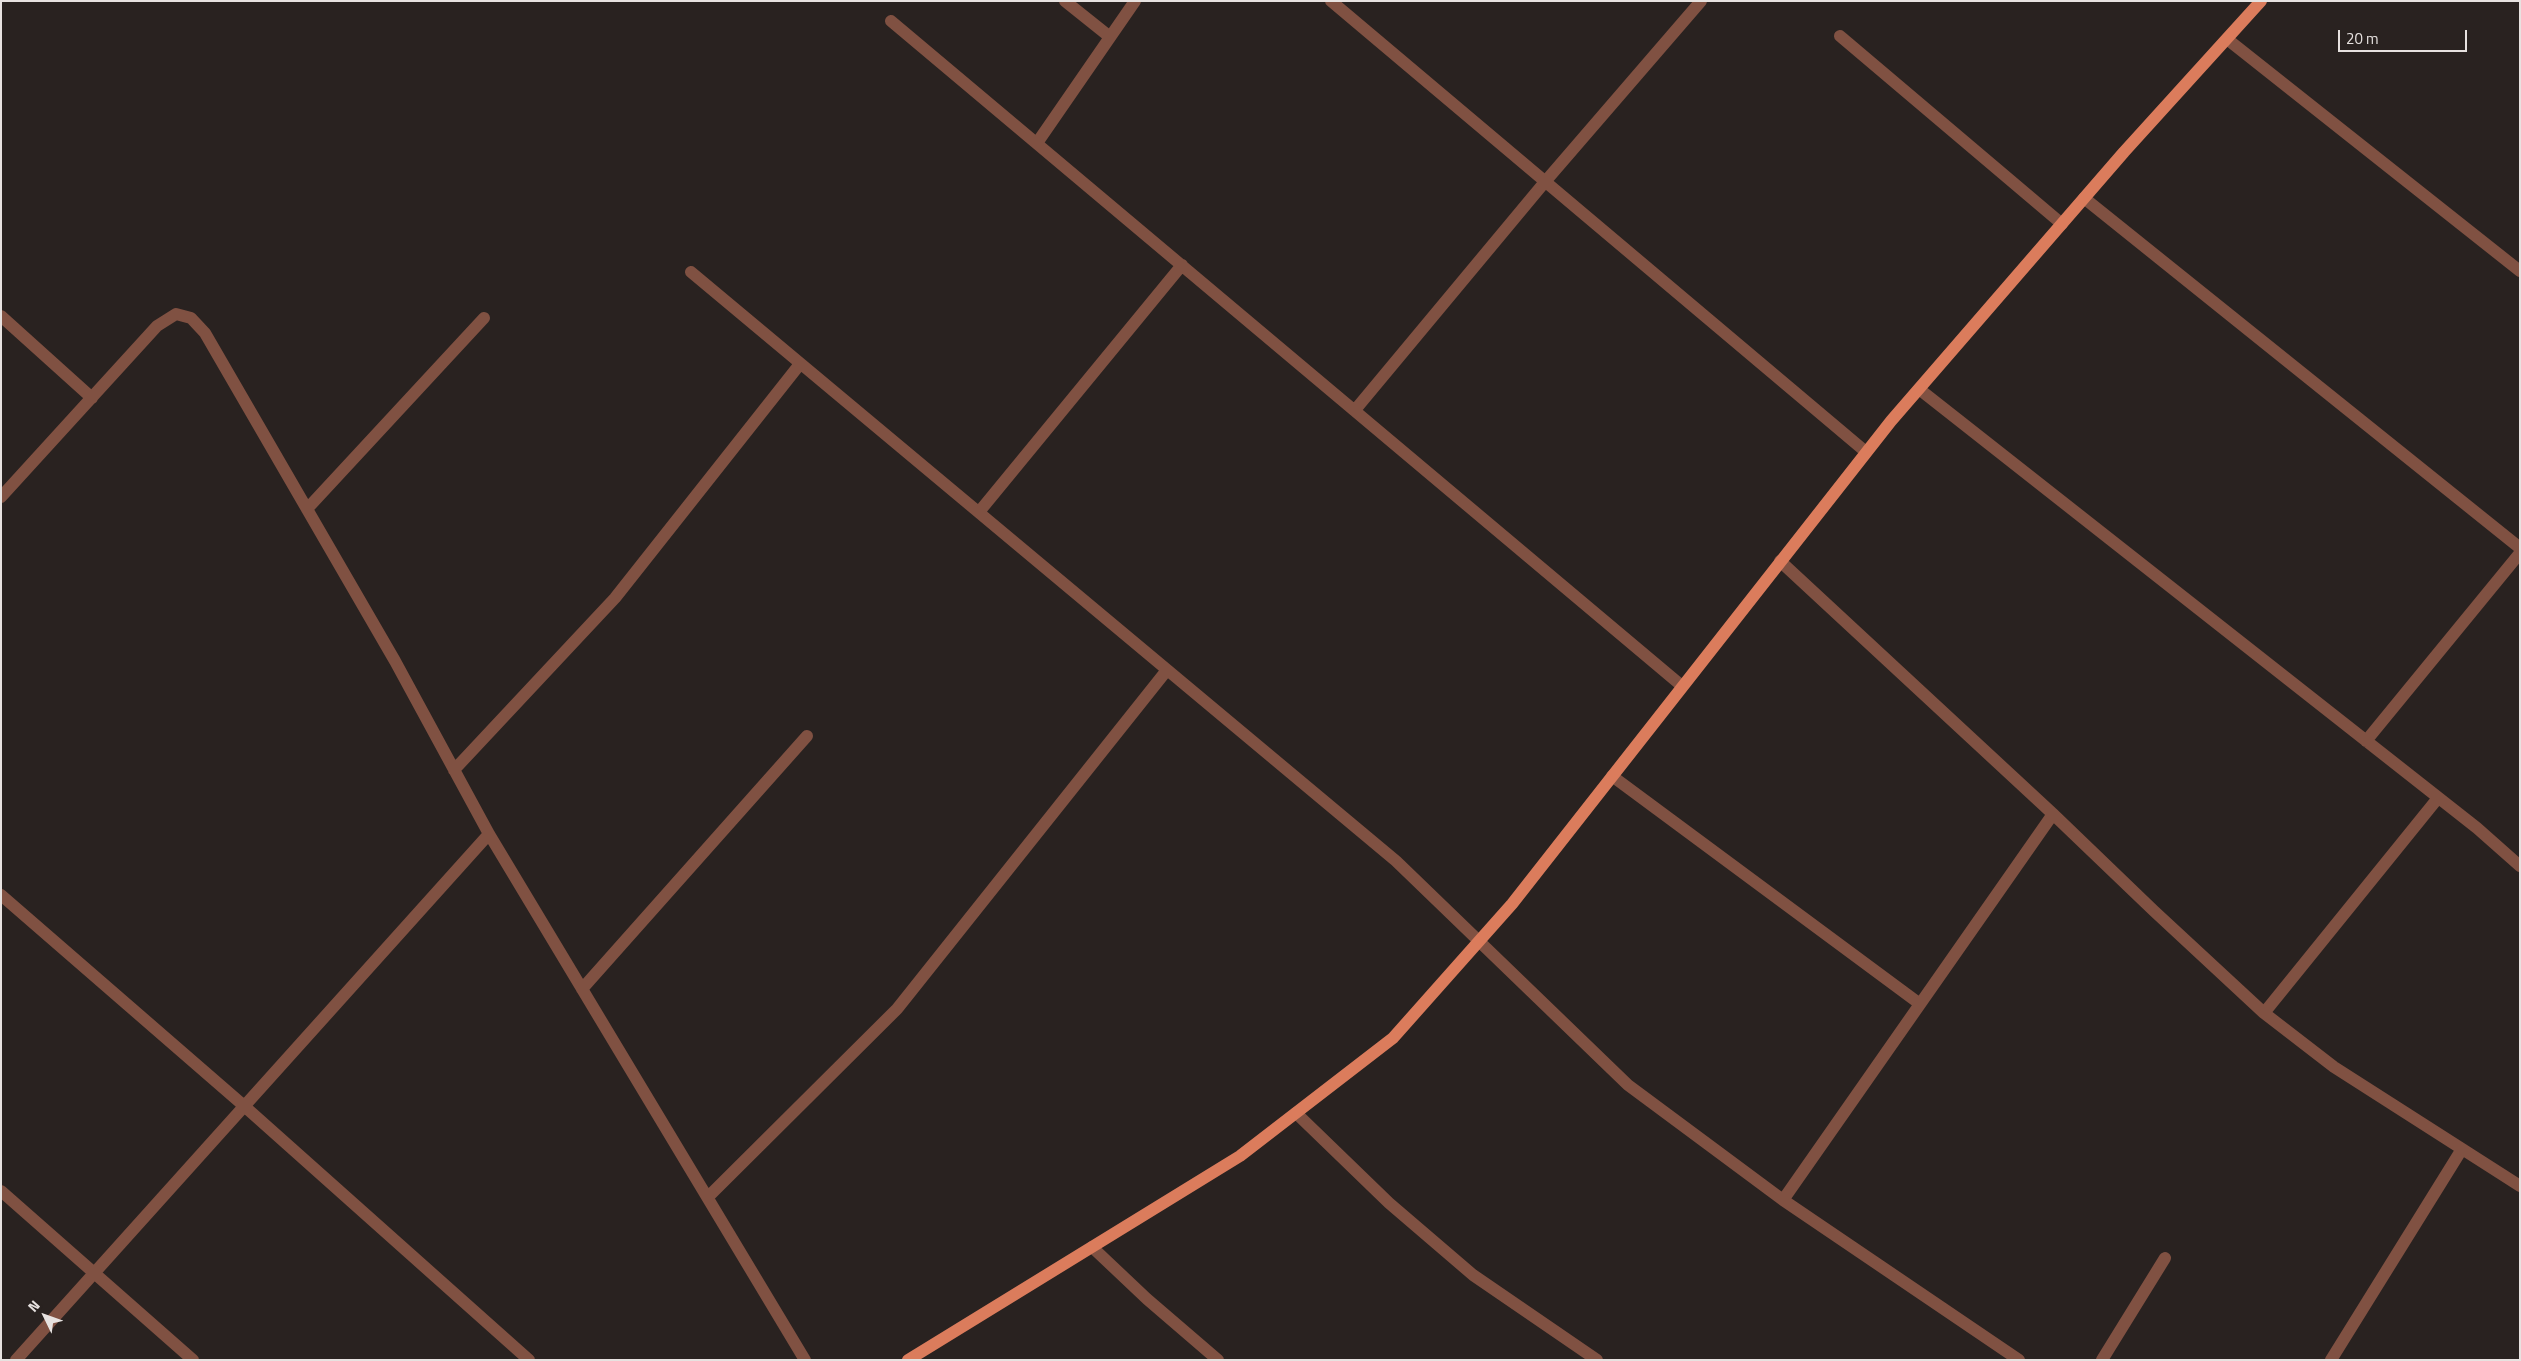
<!DOCTYPE html>
<style>
body{margin:0}
#map{position:relative;width:2521px;height:1361px;overflow:hidden;background:#292220;font-family:"Titillium Web",sans-serif}
canvas{display:block}
.frame{position:absolute;inset:0;border:2px solid #e7e2e0;pointer-events:none}
.north{position:absolute;left:20px;top:1291px;width:50px;height:50px;-webkit-text-stroke:4px #292220;paint-order:stroke;rotate:312deg;font-size:14px;font-weight:700;line-height:20px;text-align:center;color:#e7e2e0}
.north::after{content:'';display:block;margin:auto;width:18px;height:22px;background:#e7e2e0;clip-path:polygon(50% 0,100% 100%,50% 72%,0 100%)}
.scale{position:absolute;left:2338px;top:30px;width:129px;height:22px;box-sizing:border-box;border:2px solid #e7e2e0;border-top:0;padding-left:6px;font-size:15px;line-height:18px;white-space:nowrap;color:#e7e2e0;-webkit-text-stroke:4px #292220;paint-order:stroke}
</style>
<div id="map">
<canvas width="2521" height="1361"></canvas>
<div class="frame"></div>
<div class="north">N</div>
<div class="scale">20 m</div>
</div>
<script>
const ctx = document.querySelector('canvas').getContext('2d');
ctx.lineJoin = 'round';
const poly = rows => new Path2D(rows.map(r => 'M' + r).join(''));
function trace(path, color, width, dash) { ctx.strokeStyle = color; ctx.lineWidth = width; ctx.lineCap = dash ? 'butt' : 'round'; ctx.setLineDash(dash || []); ctx.stroke(path); }
const street = poly([
 [1065,1,1110,37],
 [1331,1,1866,452],
 [891,21,1682,686],
 [1840,36,2062,224],
 [2227,39,2520,271],
 [1037,143,1135,1],
 [2084,198,2520,548],
 [691,272,1396,861,1628,1085,1783,1200,2019,1360],
 [1,316,92,398],
 [1919,389,2477,828,2520,866],
 [1355,410,1544,183,1701,1],
 [1,497,157,326,176,314,191,318,205,333,395,661,489,834,805,1360],
 [307,509,484,318],
 [979,512,1182,265],
 [1780,561,2053,814,2154,911,2264,1013,2334,1067,2520,1186],
 [2366,741,2520,553],
 [454,770,615,598,800,364],
 [1612,776,1920,1004],
 [1,895,243,1105,529,1360],
 [582,989,807,736],
 [2264,1013,2438,798],
 [1296,1113,1389,1203,1473,1275,1597,1360],
 [1,1191,193,1360],
 [708,1197,897,1009,1167,670],
 [1783,1200,2053,814],
 [1092,1247,1147,1299,1218,1360],
 [16,1360,489,834],
 [2102,1360,2165,1258],
 [2331,1360,2462,1149]
]);
const primary = poly([
 [908,1360,1240,1156,1393,1038,1512,904,1891,421,2124,152,2261,1]
]);
trace(street, '#805142', 12);
trace(primary, '#db7c5c', 12);
</script>
